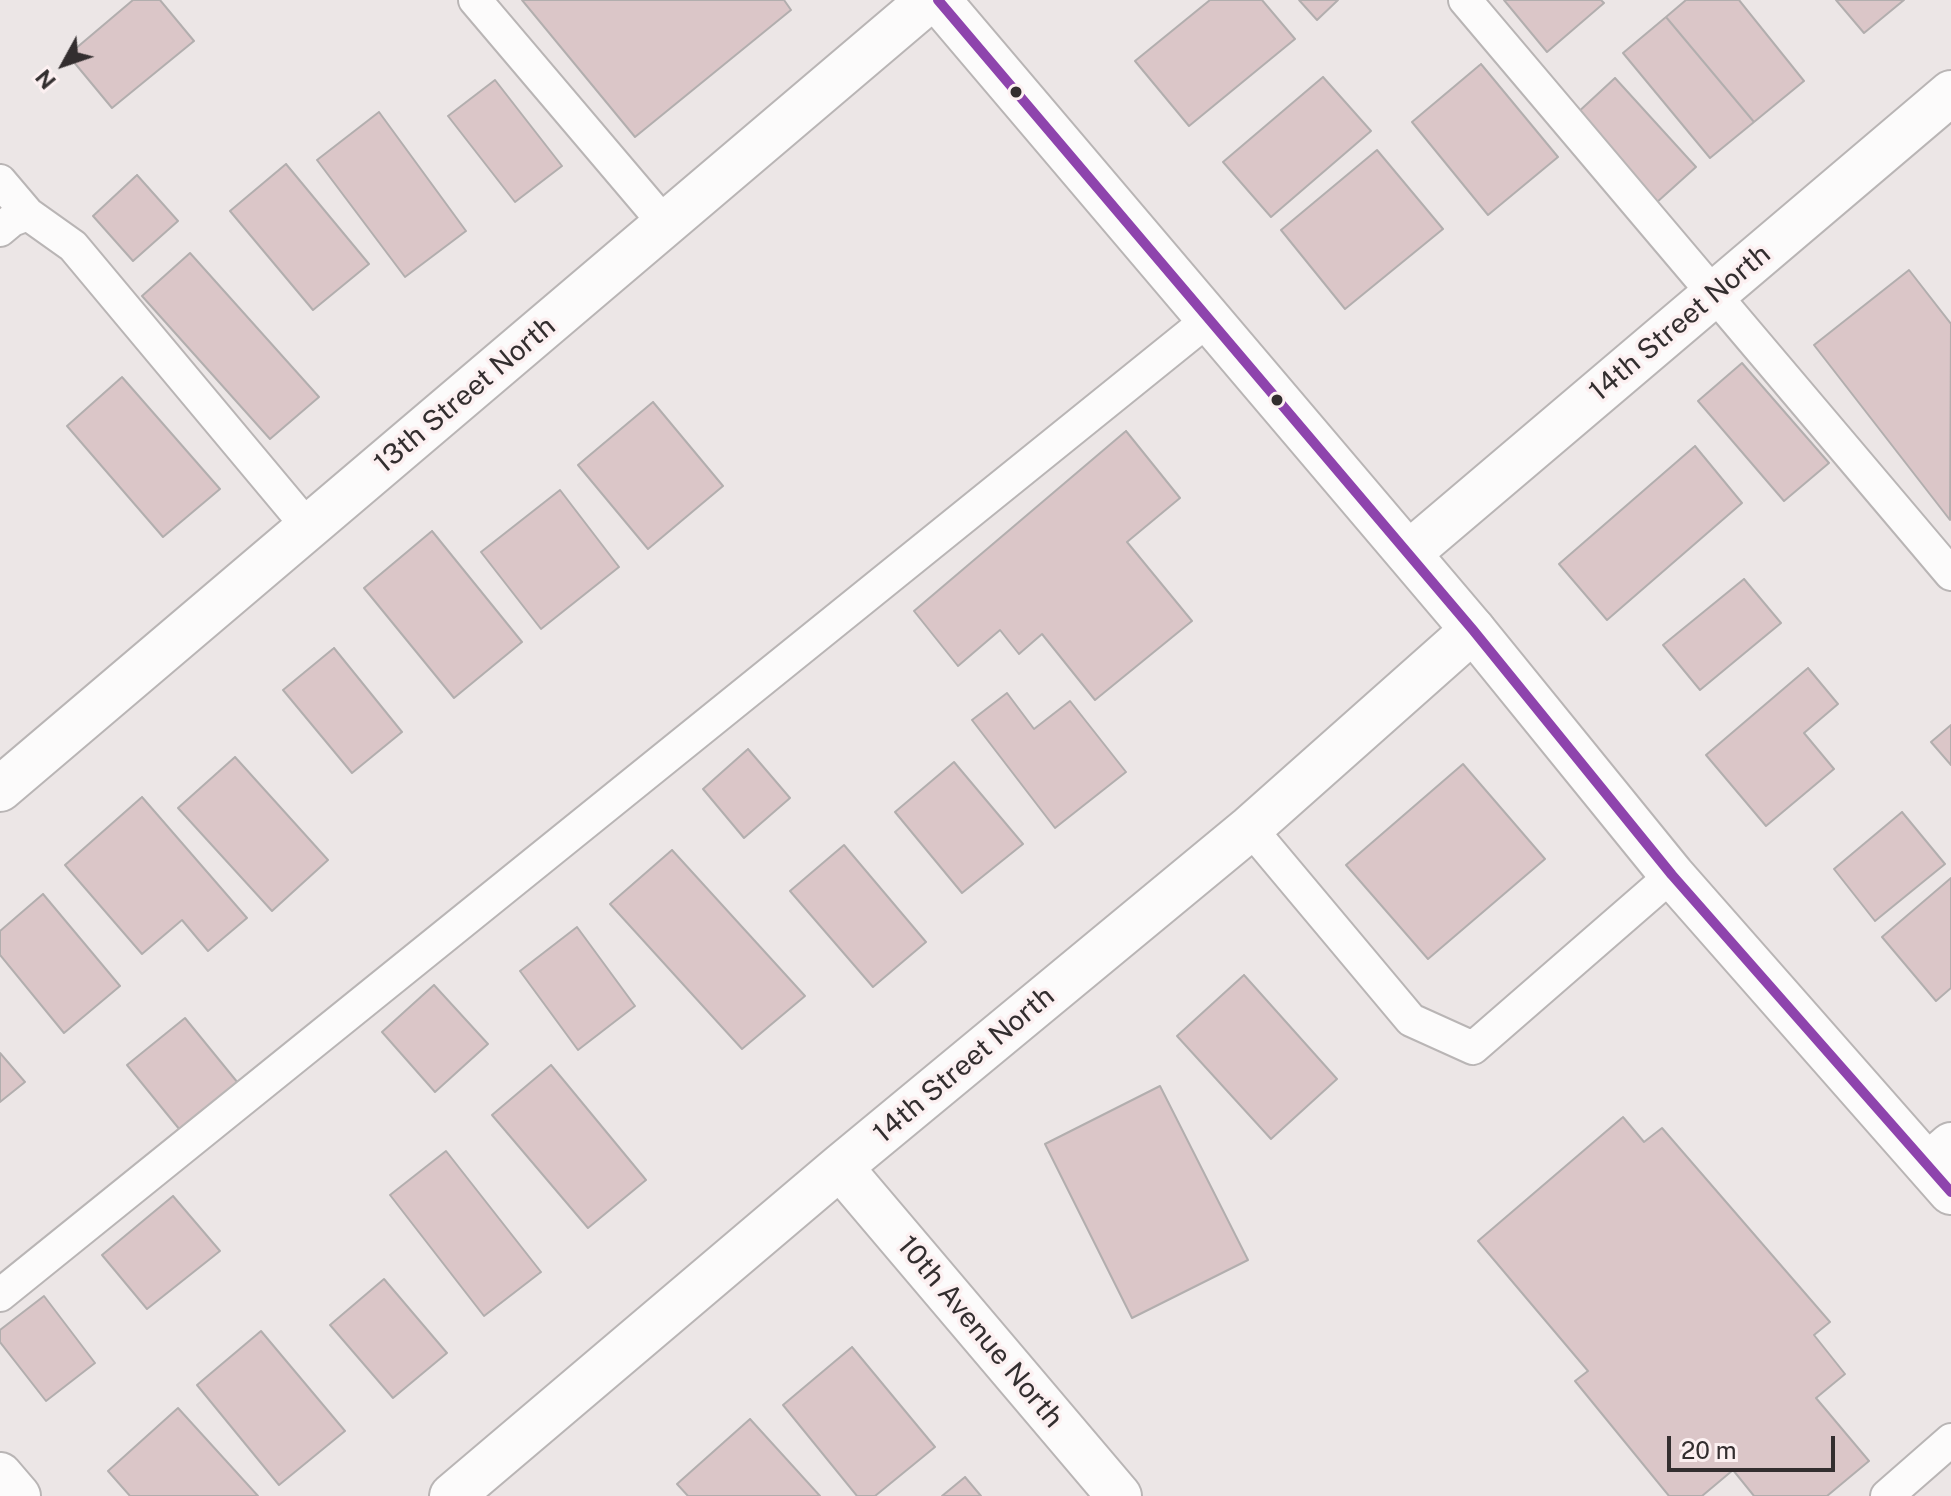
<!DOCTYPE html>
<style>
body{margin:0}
#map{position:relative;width:1951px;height:1496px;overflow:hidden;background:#ece6e6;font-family:"Public Sans",sans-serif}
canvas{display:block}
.north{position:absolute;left:24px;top:24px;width:80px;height:80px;-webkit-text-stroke:6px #fcf0f1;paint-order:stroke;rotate:230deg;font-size:22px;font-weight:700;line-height:32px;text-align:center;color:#332e2f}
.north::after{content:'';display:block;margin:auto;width:28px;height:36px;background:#332e2f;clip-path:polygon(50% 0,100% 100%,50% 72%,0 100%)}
.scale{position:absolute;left:1667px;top:1436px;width:168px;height:36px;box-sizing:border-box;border:4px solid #332e2f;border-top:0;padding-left:10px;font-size:24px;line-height:28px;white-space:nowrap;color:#332e2f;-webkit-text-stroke:6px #fcf0f1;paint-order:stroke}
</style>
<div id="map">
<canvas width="1951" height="1496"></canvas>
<div class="north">N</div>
<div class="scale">20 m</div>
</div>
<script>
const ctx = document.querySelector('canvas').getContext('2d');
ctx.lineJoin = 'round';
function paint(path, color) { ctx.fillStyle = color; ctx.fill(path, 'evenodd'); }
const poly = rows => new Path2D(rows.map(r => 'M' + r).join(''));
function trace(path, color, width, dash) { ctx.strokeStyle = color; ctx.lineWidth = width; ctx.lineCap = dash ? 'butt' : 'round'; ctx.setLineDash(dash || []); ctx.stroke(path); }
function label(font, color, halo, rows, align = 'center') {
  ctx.font = font + ' "Public Sans",sans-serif'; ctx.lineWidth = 7; ctx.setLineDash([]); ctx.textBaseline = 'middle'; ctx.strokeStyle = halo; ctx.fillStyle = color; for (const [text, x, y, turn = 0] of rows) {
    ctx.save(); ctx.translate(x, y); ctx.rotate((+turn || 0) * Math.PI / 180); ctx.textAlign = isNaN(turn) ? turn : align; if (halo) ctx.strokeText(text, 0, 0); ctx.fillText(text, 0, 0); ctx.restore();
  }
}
const building = poly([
 [133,0,160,0,194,41,112,108,68,55,133,0],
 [522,0,784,0,791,10,635,137,522,0],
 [1210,0,1262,0,1295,39,1189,126,1135,61,1210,0],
 [1299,0,1338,0,1317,20,1299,0],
 [1504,0,1601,0,1604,3,1547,52,1504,0],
 [1686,0,1739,0,1804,81,1754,122,1666,17,1686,0],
 [1836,0,1904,0,1864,33,1836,0],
 [1666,17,1754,122,1710,158,1623,53,1666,17],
 [1481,64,1558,157,1488,215,1412,122,1481,64],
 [1323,77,1371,131,1271,217,1223,162,1323,77],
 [1615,78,1696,167,1656,203,1575,115,1615,78],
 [495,80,562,166,515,202,448,116,495,80],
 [379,112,466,231,405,277,317,160,379,112],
 [1377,150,1443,229,1345,309,1281,230,1377,150],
 [286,164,369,264,313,310,230,211,286,164],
 [137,175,178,221,133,261,93,216,137,175],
 [190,253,319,397,270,439,142,296,190,253],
 [1909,270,1951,324,1950,520,1814,345,1909,270],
 [1742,363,1829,463,1784,501,1698,401,1742,363],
 [122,377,220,489,163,537,67,426,122,377],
 [653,402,723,486,648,549,578,465,653,402],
 [1126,431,1180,498,1127,542,1192,621,1095,700,1042,634,1019,654,1000,630,958,666,914,611,1126,431],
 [1695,446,1742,503,1607,620,1559,564,1695,446],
 [560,490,619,567,541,629,481,552,560,490],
 [432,531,522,642,454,698,364,588,432,531],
 [1744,579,1781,623,1700,690,1663,645,1744,579],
 [334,648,402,732,352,773,283,690,334,648],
 [1808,668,1838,704,1804,733,1834,769,1766,826,1706,755,1808,668],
 [1007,693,1034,729,1070,701,1126,772,1055,828,972,720,1007,693],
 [1951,725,1951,765,1931,742,1951,725],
 [748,749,790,798,744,838,703,789,748,749],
 [235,757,328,860,272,911,178,808,235,757],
 [954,762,1023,844,962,893,895,812,954,762],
 [1463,764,1545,859,1428,959,1346,865,1463,764],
 [142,797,247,918,208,951,182,920,142,954,65,865,142,797],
 [1902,812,1945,864,1875,921,1834,869,1902,812],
 [844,845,926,942,873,987,790,891,844,845],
 [672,850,805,996,742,1049,610,904,672,850],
 [1951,878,1951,988,1936,1001,1882,937,1951,878],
 [43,894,120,986,64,1033,0,955,0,931,43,894],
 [577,927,635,1006,578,1050,520,971,577,927],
 [1244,975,1337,1079,1271,1139,1177,1036,1244,975],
 [434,985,488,1044,435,1092,382,1032,434,985],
 [185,1018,238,1083,180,1130,127,1065,185,1018],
 [0,1053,25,1082,0,1102,0,1053],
 [551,1065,646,1180,588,1228,492,1115,551,1065],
 [1160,1086,1248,1260,1132,1318,1045,1144,1160,1086],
 [1623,1117,1644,1142,1662,1128,1830,1322,1814,1335,1845,1374,1816,1398,1869,1461,1827,1496,1754,1496,1733,1470,1702,1496,1669,1496,1575,1381,1588,1371,1478,1241,1623,1117],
 [446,1151,541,1272,484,1316,390,1195,446,1151],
 [173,1196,220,1251,147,1309,102,1255,173,1196],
 [384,1279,447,1353,393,1398,330,1325,384,1279],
 [44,1296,95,1363,46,1401,0,1342,0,1330,44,1296],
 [261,1331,345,1431,279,1485,197,1385,261,1331],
 [852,1347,935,1447,875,1496,857,1496,783,1405,852,1347],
 [178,1408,258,1496,130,1496,108,1471,178,1408],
 [750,1419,820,1496,688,1496,677,1484,750,1419],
 [965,1477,981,1496,942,1496,965,1477]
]);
const lane = poly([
 [475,0,666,225],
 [1465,0,1951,574],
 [0,181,28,214],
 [0,230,12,220,28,214,73,246,308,527],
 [1250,828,1411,1020,1473,1048,1672,875],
 [0,1295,1209,319],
 [1887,1496,1951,1440]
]);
const street = poly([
 [1409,553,1951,93],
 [0,789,929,0],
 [1928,1165,1951,1145],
 [840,1167,1119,1496],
 [0,1475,18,1496],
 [452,1496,840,1167,1250,828,1473,630]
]);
const secondary = poly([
 [938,0,1473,630,1672,875,1951,1192]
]);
const bus1 = poly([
 [938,0,1473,630,1672,875,1951,1192]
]);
const markers = [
 [1016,92,7,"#332e2f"],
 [1277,400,7,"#332e2f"]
];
const streetNames = [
 ["14th Street North",1680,323,-40],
 ["13th Street North",465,395,-40],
 ["14th Street North",964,1065,-40],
 ["10th Avenue North",980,1332,50]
];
paint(building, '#dbc6c8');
trace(building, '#b2aeae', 2);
trace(lane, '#b9b5b5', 36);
trace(street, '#b9b5b5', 48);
trace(secondary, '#b9b5b5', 48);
trace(lane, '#fcfbfb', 32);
trace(street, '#fcfbfb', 44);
trace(secondary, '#fcfbfb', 44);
trace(bus1, '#8e44ad', 10);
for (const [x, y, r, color] of markers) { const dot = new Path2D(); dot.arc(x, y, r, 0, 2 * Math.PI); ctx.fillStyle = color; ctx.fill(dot); trace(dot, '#fcf0f1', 3); }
label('28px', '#332e2f', '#fcf0f1', streetNames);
</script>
